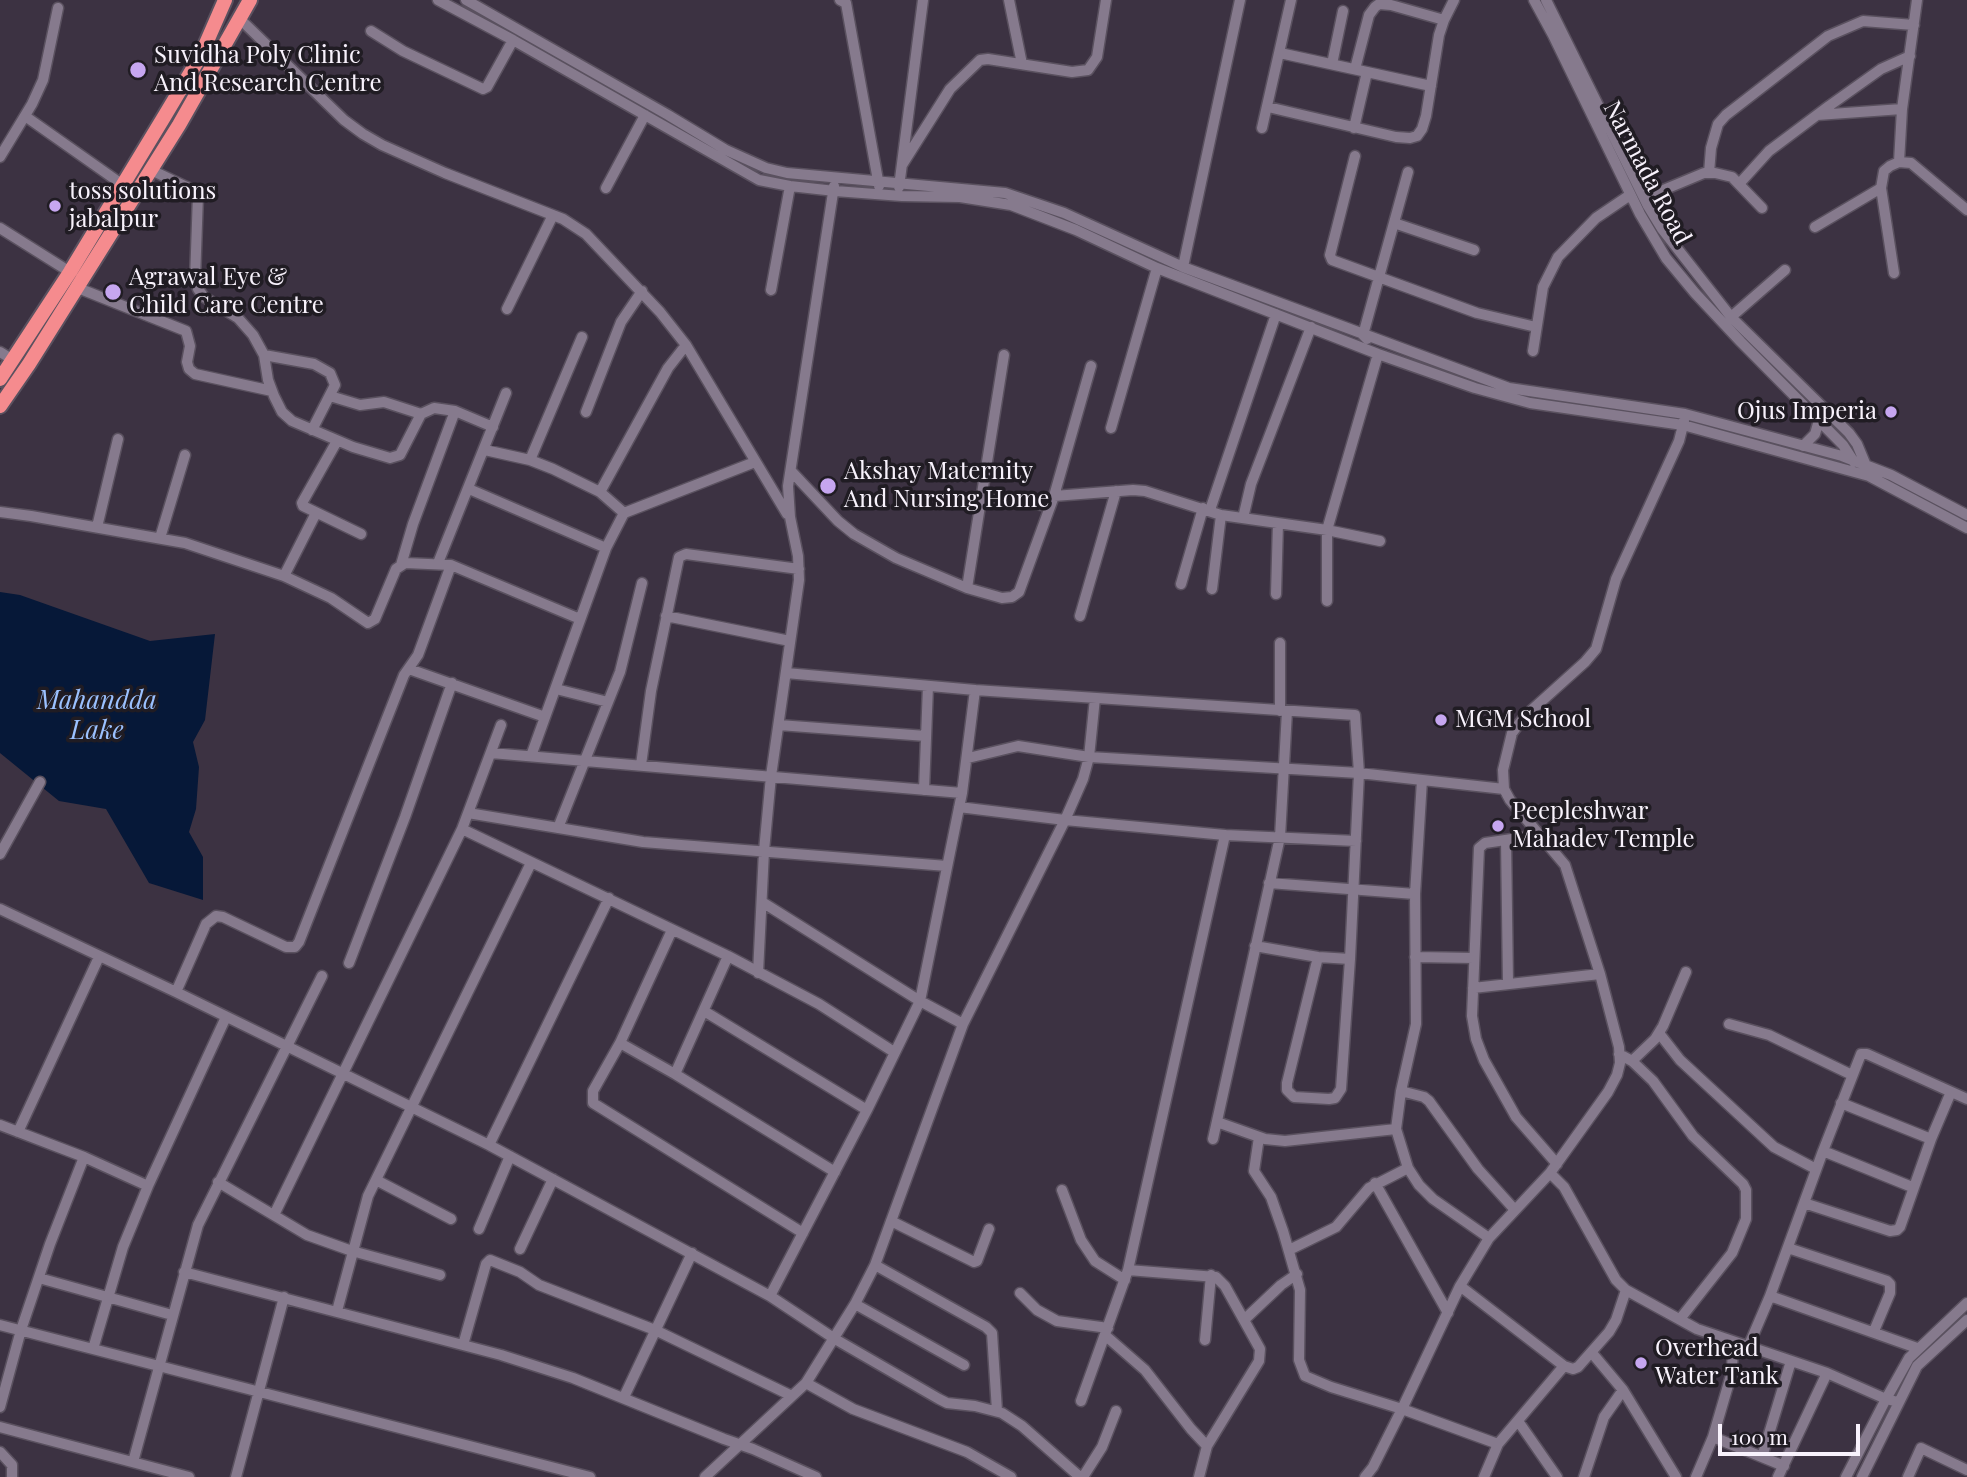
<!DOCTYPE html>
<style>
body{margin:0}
#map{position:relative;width:1967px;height:1477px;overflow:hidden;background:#3c3242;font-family:"Playfair Display",serif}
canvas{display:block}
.scale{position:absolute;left:1718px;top:1424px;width:142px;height:32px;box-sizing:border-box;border:4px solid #f8f2fc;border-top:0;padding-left:9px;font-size:21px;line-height:24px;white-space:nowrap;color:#f8f2fc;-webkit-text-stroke:5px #201c23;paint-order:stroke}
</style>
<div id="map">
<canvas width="1967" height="1477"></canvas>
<div class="scale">100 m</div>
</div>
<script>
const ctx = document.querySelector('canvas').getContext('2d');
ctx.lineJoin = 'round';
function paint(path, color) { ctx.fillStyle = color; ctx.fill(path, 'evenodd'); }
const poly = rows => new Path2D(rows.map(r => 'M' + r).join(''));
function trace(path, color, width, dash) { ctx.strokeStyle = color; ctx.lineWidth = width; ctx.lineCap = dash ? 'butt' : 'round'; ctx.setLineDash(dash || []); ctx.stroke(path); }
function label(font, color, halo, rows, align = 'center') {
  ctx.font = font + ' "Playfair Display",serif'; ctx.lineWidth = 7; ctx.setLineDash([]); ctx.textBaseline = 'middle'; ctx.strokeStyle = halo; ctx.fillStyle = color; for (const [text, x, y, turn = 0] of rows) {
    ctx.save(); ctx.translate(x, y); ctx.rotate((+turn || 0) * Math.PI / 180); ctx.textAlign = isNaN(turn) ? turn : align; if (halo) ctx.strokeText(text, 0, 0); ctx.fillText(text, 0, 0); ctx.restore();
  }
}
const water = poly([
 [0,592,20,595,150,641,215,634,205,720,193,742,199,767,196,809,189,832,203,857,203,900,149,883,106,809,59,801,0,753]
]);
const minor = poly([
 [438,0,513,40,759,180,790,186,835,191,902,196,960,197,1011,205,1076,230,1157,268,1378,354,1475,388,1530,403,1683,425,1869,476,1967,528],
 [466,0,668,115,726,150,766,168,787,173,1005,193,1064,213,1183,267,1509,388,1685,414,1842,456,1891,475,1967,515],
 [840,0,846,3,879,186],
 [1009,0,1022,64],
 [1534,0,1553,35,1640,214,1666,258,1695,293,1741,342,1843,445,1854,462],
 [1546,0,1648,206,1662,229,1731,317,1849,433,1857,444,1867,468],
 [240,19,344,120,363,134,382,145,445,173,563,219,586,234,660,312,686,345,787,514],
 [371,31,403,51,483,89,487,87,513,40],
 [1280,53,1431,86],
 [1332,64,1343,11],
 [1355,69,1369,15,1375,7,1379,4,1391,5,1444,20],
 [1268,107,1396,137,1410,138,1417,136,1422,129,1426,116,1439,35,1444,20,1454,0],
 [1817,115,1902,109],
 [25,116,123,185],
 [1262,128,1291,0],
 [1354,128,1367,72],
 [1355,156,1330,255,1332,260,1477,313,1536,327],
 [0,157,32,104,43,80,58,8],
 [1899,162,1902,109,1917,0],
 [902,165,950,89,980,60,988,59,1072,72,1088,70,1097,57,1106,0],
 [151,170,191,189,198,195,195,280,198,289,204,297,238,318,253,335,264,355,268,380,274,396,282,412,292,421,353,447,390,458,400,455,421,414,434,408,455,411,493,427],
 [1709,173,1711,148,1718,124,1726,115,1828,36,1863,21,1914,25],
 [1740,183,1769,151,1829,106,1881,69,1910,56],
 [899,187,923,0],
 [606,188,645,115],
 [1644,198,1704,173,1715,173,1732,177,1762,208],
 [1394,223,1474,250],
 [1815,227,1881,188],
 [0,228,70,272],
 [1183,267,1240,0],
 [1894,273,1881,188,1884,171,1890,166,1899,162,1911,163,1967,210],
 [78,288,186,331,190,346,187,362,189,369,195,374,272,391],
 [771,290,790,186],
 [507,309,553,215],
 [1731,317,1785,270],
 [1367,339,1363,335,1408,172],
 [1533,351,1543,287,1558,257,1596,218,1630,195],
 [0,352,13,360],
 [264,355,314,364,330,373,335,385,312,430],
 [330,396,360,405,384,402,421,414],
 [586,412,621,322,642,291],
 [1111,428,1157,268],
 [337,441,302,503,303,506,361,534],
 [1803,446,1815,434,1819,420],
 [485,450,530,460,553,469,600,492,624,513],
 [530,460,582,337],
 [791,471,838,521,854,534,896,558,967,588,1002,598,1012,597,1019,592,1054,496,1091,366],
 [469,489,606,548],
 [600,492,668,368,686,345],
 [1054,496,1133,490,1145,491,1221,515,1327,530,1380,541],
 [981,497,1050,506],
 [1210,510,1276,314],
 [0,512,31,516,185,543,284,576,331,598,368,623,375,619,396,569,405,563,451,565,580,619],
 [1243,518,1251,484,1311,327],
 [97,527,118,439],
 [160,538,185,455],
 [438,563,506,393],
 [401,565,413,524,455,411],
 [284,576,316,513],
 [1181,584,1203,508],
 [967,588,1004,355],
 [1212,589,1221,515],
 [1276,594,1278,523],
 [1327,601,1327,530,1378,354],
 [666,616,790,641],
 [1080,616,1116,491],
 [409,669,545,717],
 [786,673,975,690,1355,715,1359,773,1350,959,1341,1089,1335,1098,1329,1099,1294,1097,1287,1090,1287,1083,1318,957],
 [556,689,608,702],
 [1280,711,1280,643],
 [779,725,926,736],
 [491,753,962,793],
 [531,756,606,548,624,513,755,462],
 [968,758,1018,746,1089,757,1359,773,1504,789],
 [641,765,651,691,679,557,686,554,799,569],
 [1422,780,1415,894,1416,1024,1401,1091,1396,1129,1408,1168,1419,1185,1433,1199,1489,1238],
 [924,790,928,686],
 [959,807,1065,820,1225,835,1356,841],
 [468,813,643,842,947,866],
 [558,828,620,672,642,583],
 [462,829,728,956,819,1004,894,1052],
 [1539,835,1485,843,1479,848,1472,1016,1476,1039,1484,1060,1516,1117,1557,1164],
 [1506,840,1508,983],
 [0,854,40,782],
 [1269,883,1415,894],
 [762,902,920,1001,963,1024],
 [0,909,176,992,489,1145,770,1296,835,1339,939,1399,947,1403,975,1406,1002,1413,1022,1426,1080,1477],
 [672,930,620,1043,593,1091,593,1103,803,1233],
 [1255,946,1318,957,1350,959],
 [1415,957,1474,958],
 [349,963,405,817,452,683],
 [758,973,764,851,771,776,799,580,798,556,790,517,788,486,834,186],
 [1473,988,1600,974],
 [176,992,206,924,216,916,223,917,286,947,295,947,299,942,404,675,418,655,451,565],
 [704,1011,867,1110],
 [1729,1024,1769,1035,1852,1075],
 [1659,1033,1680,1060,1774,1147,1816,1169],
 [620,1043,675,1074,835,1172],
 [1619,1054,1632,1061,1653,1081,1693,1136,1743,1184,1746,1190,1746,1219,1732,1253,1680,1319],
 [1632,1061,1655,1039,1663,1026,1686,972],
 [675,1074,728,956],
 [1401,1091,1424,1097,1429,1101,1478,1169,1515,1210],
 [1841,1103,1931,1139],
 [1217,1122,1265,1139,1285,1141,1396,1129],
 [0,1125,84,1157,148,1186],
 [18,1132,99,957],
 [1259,1137,1254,1171,1271,1197,1283,1231,1300,1290,1299,1360,1305,1376,1331,1387,1402,1409,1498,1444],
 [1213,1139,1280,837,1287,711],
 [489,1145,609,898],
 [1823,1151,1912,1187],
 [1550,1173,1564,1187,1616,1280,1626,1290,1697,1329,1827,1373,1886,1399,1898,1402],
 [376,1180,451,1219],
 [218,1182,307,1235,352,1251,440,1275],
 [1375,1183,1448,1313],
 [1062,1190,1081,1240,1095,1261,1125,1280],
 [1804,1203,1890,1231,1897,1230,1900,1227,1931,1139,1951,1092],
 [274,1215,462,829,501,725],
 [891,1221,974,1262,977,1261,989,1229],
 [479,1229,510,1156],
 [1788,1248,1887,1281,1890,1284,1890,1293,1874,1331],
 [520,1249,553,1179],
 [1289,1250,1336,1227,1369,1188,1408,1168],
 [875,1265,986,1327,992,1333,997,1411],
 [1128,1270,1216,1277,1225,1286,1260,1349,1259,1361,1207,1446,1199,1477],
 [184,1272,501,1355,573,1378,724,1439,753,1449,816,1477],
 [39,1278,172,1315],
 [1460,1286,1564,1366,1573,1369,1578,1367,1609,1332,1616,1320,1626,1290],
 [1020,1293,1037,1310,1057,1321,1108,1328],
 [770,1296,867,1110,920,1001,962,793,975,690],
 [1770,1296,1917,1348],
 [855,1304,964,1365],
 [337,1311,368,1196,531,863],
 [1245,1319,1281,1285,1297,1274],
 [0,1325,590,1477],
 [1106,1336,1145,1370,1191,1429,1207,1446],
 [1205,1340,1211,1275],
 [463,1345,486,1264,490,1260,520,1272,539,1285,655,1330,792,1396],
 [1749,1345,1770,1296,1823,1151,1861,1054,1867,1054,1967,1099],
 [93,1349,123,1247,148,1186,226,1017],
 [1592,1353,1623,1390,1676,1477],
 [806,1383,853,1409,967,1452,1011,1477],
 [624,1397,692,1253],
 [1081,1401,1128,1270,1225,835],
 [0,1407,21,1330,50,1244,84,1157],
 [1518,1421,1557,1477],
 [0,1427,189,1477],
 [1713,1437,1784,1466],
 [0,1452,12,1465,12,1477],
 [1762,1457,1791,1361],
 [133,1462,198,1225,322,976],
 [236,1477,284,1297],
 [705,1477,806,1383,855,1304,875,1265,963,1024,1065,820,1083,779,1089,757,1095,698],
 [1083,1477,1102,1447,1116,1411],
 [1365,1477,1373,1467,1402,1409,1460,1286,1489,1238,1550,1173,1608,1092,1617,1075,1620,1063,1619,1047,1600,974,1565,865,1510,800,1504,789,1503,770,1512,733,1525,716,1585,662,1596,649,1616,579,1679,441,1684,421],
 [1484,1477,1498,1444,1564,1366],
 [1584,1477,1604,1417,1623,1390],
 [1696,1477,1713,1437,1732,1372,1733,1342],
 [1778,1477,1827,1373],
 [1846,1477,1886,1399,1909,1358,1967,1303],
 [1862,1477,1917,1366,1967,1320],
 [1908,1477,1921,1448,1967,1470]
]);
const highway = poly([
 [0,379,70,272,164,117,201,55,225,0],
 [0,406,29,364,179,125,250,0]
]);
const markers = [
 [138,70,9,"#c6a6f0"],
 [55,206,7,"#c6a6f0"],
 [113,292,9,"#c6a6f0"],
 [1891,412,7,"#c6a6f0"],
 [828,486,9,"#c6a6f0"],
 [1441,720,7,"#c6a6f0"],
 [1498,826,7,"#c6a6f0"],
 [1641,1363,7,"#c6a6f0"]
];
const poiNames = [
 ["Suvidha Poly Clinic",154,56],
 ["And Research Centre",154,84],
 ["toss solutions",69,192],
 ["jabalpur",69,220],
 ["Agrawal Eye &",129,278],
 ["Child Care Centre",129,306],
 ["Ojus Imperia",1877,412,"right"],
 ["Akshay Maternity",844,472],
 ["And Nursing Home",844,500],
 ["MGM School",1455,720],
 ["Peepleshwar",1512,812],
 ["Mahadev Temple",1512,840],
 ["Overhead",1655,1349],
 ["Water Tank",1655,1377]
];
const streetNames = [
 ["Narmada Road",1647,173,62]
];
const waterNames = [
 ["Mahandda",97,701],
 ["Lake",97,731]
];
paint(water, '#061838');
trace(minor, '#5a515f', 13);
trace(highway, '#5a515f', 18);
trace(minor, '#867a8d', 10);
trace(highway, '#f58b8e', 14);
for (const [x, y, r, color] of markers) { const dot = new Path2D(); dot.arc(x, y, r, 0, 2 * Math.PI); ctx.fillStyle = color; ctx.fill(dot); trace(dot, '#201c23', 2.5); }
label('24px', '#f8f2fc', '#201c23', poiNames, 'left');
label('24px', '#f8f2fc', '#201c23', streetNames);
label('italic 26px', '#9bc1ff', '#201c23', waterNames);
</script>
